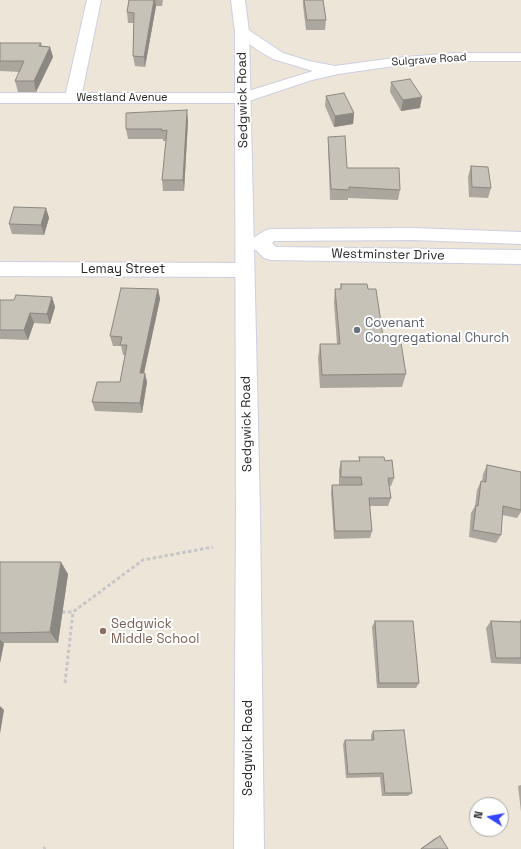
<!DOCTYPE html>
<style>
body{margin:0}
#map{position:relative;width:521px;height:849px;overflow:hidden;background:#ece5d8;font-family:"Space Grotesk",sans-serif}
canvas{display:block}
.north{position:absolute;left:469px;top:797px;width:40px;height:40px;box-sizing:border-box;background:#fff;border:1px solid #a9a9a9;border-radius:50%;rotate:281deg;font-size:11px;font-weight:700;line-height:16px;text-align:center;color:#282828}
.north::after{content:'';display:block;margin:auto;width:14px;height:18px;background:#3144ff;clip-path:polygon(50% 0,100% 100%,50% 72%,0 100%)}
</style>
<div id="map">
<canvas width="521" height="849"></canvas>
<div class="north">N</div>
</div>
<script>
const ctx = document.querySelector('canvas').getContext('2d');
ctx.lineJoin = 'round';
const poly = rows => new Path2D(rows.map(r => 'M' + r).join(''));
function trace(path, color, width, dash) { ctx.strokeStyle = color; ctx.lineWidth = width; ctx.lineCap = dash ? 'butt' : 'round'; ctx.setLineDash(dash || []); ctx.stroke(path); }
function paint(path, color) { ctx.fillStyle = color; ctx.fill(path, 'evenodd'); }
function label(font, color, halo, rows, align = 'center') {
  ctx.font = font + ' "Space Grotesk",sans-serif'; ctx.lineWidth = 4; ctx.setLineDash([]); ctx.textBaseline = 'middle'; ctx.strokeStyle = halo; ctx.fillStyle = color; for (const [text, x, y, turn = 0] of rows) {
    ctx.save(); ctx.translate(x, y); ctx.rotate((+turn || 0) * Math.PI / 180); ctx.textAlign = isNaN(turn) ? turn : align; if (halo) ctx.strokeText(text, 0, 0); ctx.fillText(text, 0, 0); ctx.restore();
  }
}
const path = poly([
 [62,612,73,612,143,560,213,547],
 [65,683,73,612],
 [44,849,45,847]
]);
const minor = poly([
 [87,0,101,0,82,93,242,93,313,71,273,59,259,51,237,35,235,32,237,29,242,28,247,29,283,53,309,61,335,66,394,58,455,53,521,53,521,61,455,61,394,66,338,74,312,80,243,103,0,103,0,93,66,93,87,0],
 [413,228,521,232,521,244,413,240,274,241,272,243,276,247,521,250,521,264,271,260,264,258,256,250,245,250,238,249,236,244,238,239,255,237,264,231,270,229,413,228],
 [0,262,245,263,252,265,254,270,252,275,245,277,0,276,0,262]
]);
const secondary = poly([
 [231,0,245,0,249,32,260,511,264,849,234,849,236,511,235,98,235,32,231,0]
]);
const wall = poly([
 [129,0,163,0,162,6,156,6,145,67,135,66,133,56,134,23,128,23,127,12],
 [303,0,323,0,326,20,325,30,306,30,303,5],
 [0,43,41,43,42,46,50,47,53,57,36,92,18,92,15,81,20,72,0,71],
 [391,82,420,108,401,111,390,92],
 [326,96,354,113,353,124,334,127,325,106],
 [188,121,184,191,163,191,162,180,166,141,163,141,163,139,128,139,126,129],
 [328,137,347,168,400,190,398,200,348,198,348,200,330,200,328,147],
 [471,166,491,188,488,198,469,197,468,177],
 [46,208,49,218,44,235,12,234,9,224],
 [341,284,368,289,384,343,406,374,402,387,320,388,318,358,320,344,337,344,334,303,335,289,340,289],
 [158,289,160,299,144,373,147,382,142,413,95,411,92,402,120,382,125,355,123,355,121,346,113,346,110,336],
 [52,297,55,307,50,324,34,323,28,340,0,339,0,300,14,300],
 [359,457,385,461,394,478,391,486,389,486,391,498,388,506,370,506,372,531,370,538,334,539,331,493,332,485,339,485,339,470,341,461,359,461],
 [487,465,521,472,521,512,517,518,502,515,501,535,496,543,469,537,471,513,475,506,477,490,481,481,482,482,483,474],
 [0,562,68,574,58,643,4,643,0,663],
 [521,619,521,664,491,663,486,628,491,621,519,622],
 [375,621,419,683,416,688,377,688,372,627],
 [373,731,412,793,408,796,382,796,380,777,346,778,343,744,345,740,371,740,371,735],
 [521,785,521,812,518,786],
 [440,836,448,849,420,849,435,838]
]);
const shadedWall = poly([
 [154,0,155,0,156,6,145,67,144,57],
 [50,47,53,57,36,92,34,81],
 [422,97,420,108,401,111,403,100],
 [187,110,188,121,184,191,183,180],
 [354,113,353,124,334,127,335,116],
 [46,208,49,218,44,235,41,225],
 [158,289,160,299,142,382,140,373],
 [52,297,55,307,50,324,47,314],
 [30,313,34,323,28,340,24,330],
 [145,373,147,382,142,413,140,403],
 [61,562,68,574,58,643,50,632],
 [0,640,4,643,0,663],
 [0,706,4,710,0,734]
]);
const building = poly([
 [129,0,154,0,144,57,133,56,134,13,127,12,129,0],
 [304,0,323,0,326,20,307,20,304,0],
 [0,43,41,43,39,46,50,47,34,81,15,81,24,61,0,61,0,43],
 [410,79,422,97,403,100,391,82,410,79],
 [344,93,354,113,335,116,326,96,344,93],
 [187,110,183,180,162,180,167,130,162,131,162,129,126,129,126,113,187,110],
 [345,136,347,168,399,168,400,190,349,187,349,190,331,189,328,137,345,136],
 [471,166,488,167,491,188,472,187,471,166],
 [14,207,46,208,41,225,9,224,14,207],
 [341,284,367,284,368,289,376,289,384,343,401,343,406,374,322,375,320,344,340,344,335,289,341,289,341,284],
 [121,288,158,289,140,373,145,373,140,403,92,402,97,382,120,382,127,345,120,345,122,337,110,336,121,288],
 [16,295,52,297,47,314,30,313,24,330,0,330,0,300,14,300,16,295],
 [359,457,384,457,385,461,392,460,394,478,388,478,391,498,369,498,372,531,335,531,332,485,362,485,361,477,341,477,341,461,360,461,359,457],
 [487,465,521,472,521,510,503,506,501,535,473,530,476,505,478,506,481,481,486,482,487,465],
 [0,562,61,562,50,632,0,633,0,562],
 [375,621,413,621,419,683,379,683,375,621],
 [491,621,521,622,521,658,496,658,491,621],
 [404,730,412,793,385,793,383,773,348,774,345,740,374,740,373,731,404,730],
 [440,836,448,849,421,849,440,836]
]);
const markers = [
 [357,330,4,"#6b7280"],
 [103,631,4,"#8d6e63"]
];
const farStreetnames = [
 ["Sulgrave Road",429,60,-4],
 ["Westland Avenue",122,98]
];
const streetNames = [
 ["Sedgwick Road",243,100,-91],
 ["Westminster Drive",388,255,1],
 ["Lemay Street",123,269],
 ["Sedgwick Road",247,424,-91],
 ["Sedgwick Road",248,748,-90]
];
const worshipNames = [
 ["Covenant",365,323],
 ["Congregational Church",365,338]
];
const educationNames = [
 ["Sedgwick",111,624],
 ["Middle School",111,639]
];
trace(minor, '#cdcfe2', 2);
trace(secondary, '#cdcfe2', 2);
trace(path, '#c7c7c7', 3, [3.5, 2.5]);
paint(minor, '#fff');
paint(secondary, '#fff');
paint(wall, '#aba79e');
paint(shadedWall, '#8b8881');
paint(building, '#c7c2b8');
trace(building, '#8b8881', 1);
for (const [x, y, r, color] of markers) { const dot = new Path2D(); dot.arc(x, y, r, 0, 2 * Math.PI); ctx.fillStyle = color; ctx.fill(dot); trace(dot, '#fff', 1.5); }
label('11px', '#282828', '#fff', farStreetnames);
label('13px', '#282828', '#fff', streetNames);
label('13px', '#5b616d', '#fff', worshipNames, 'left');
label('13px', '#785e54', '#fff', educationNames, 'left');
</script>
